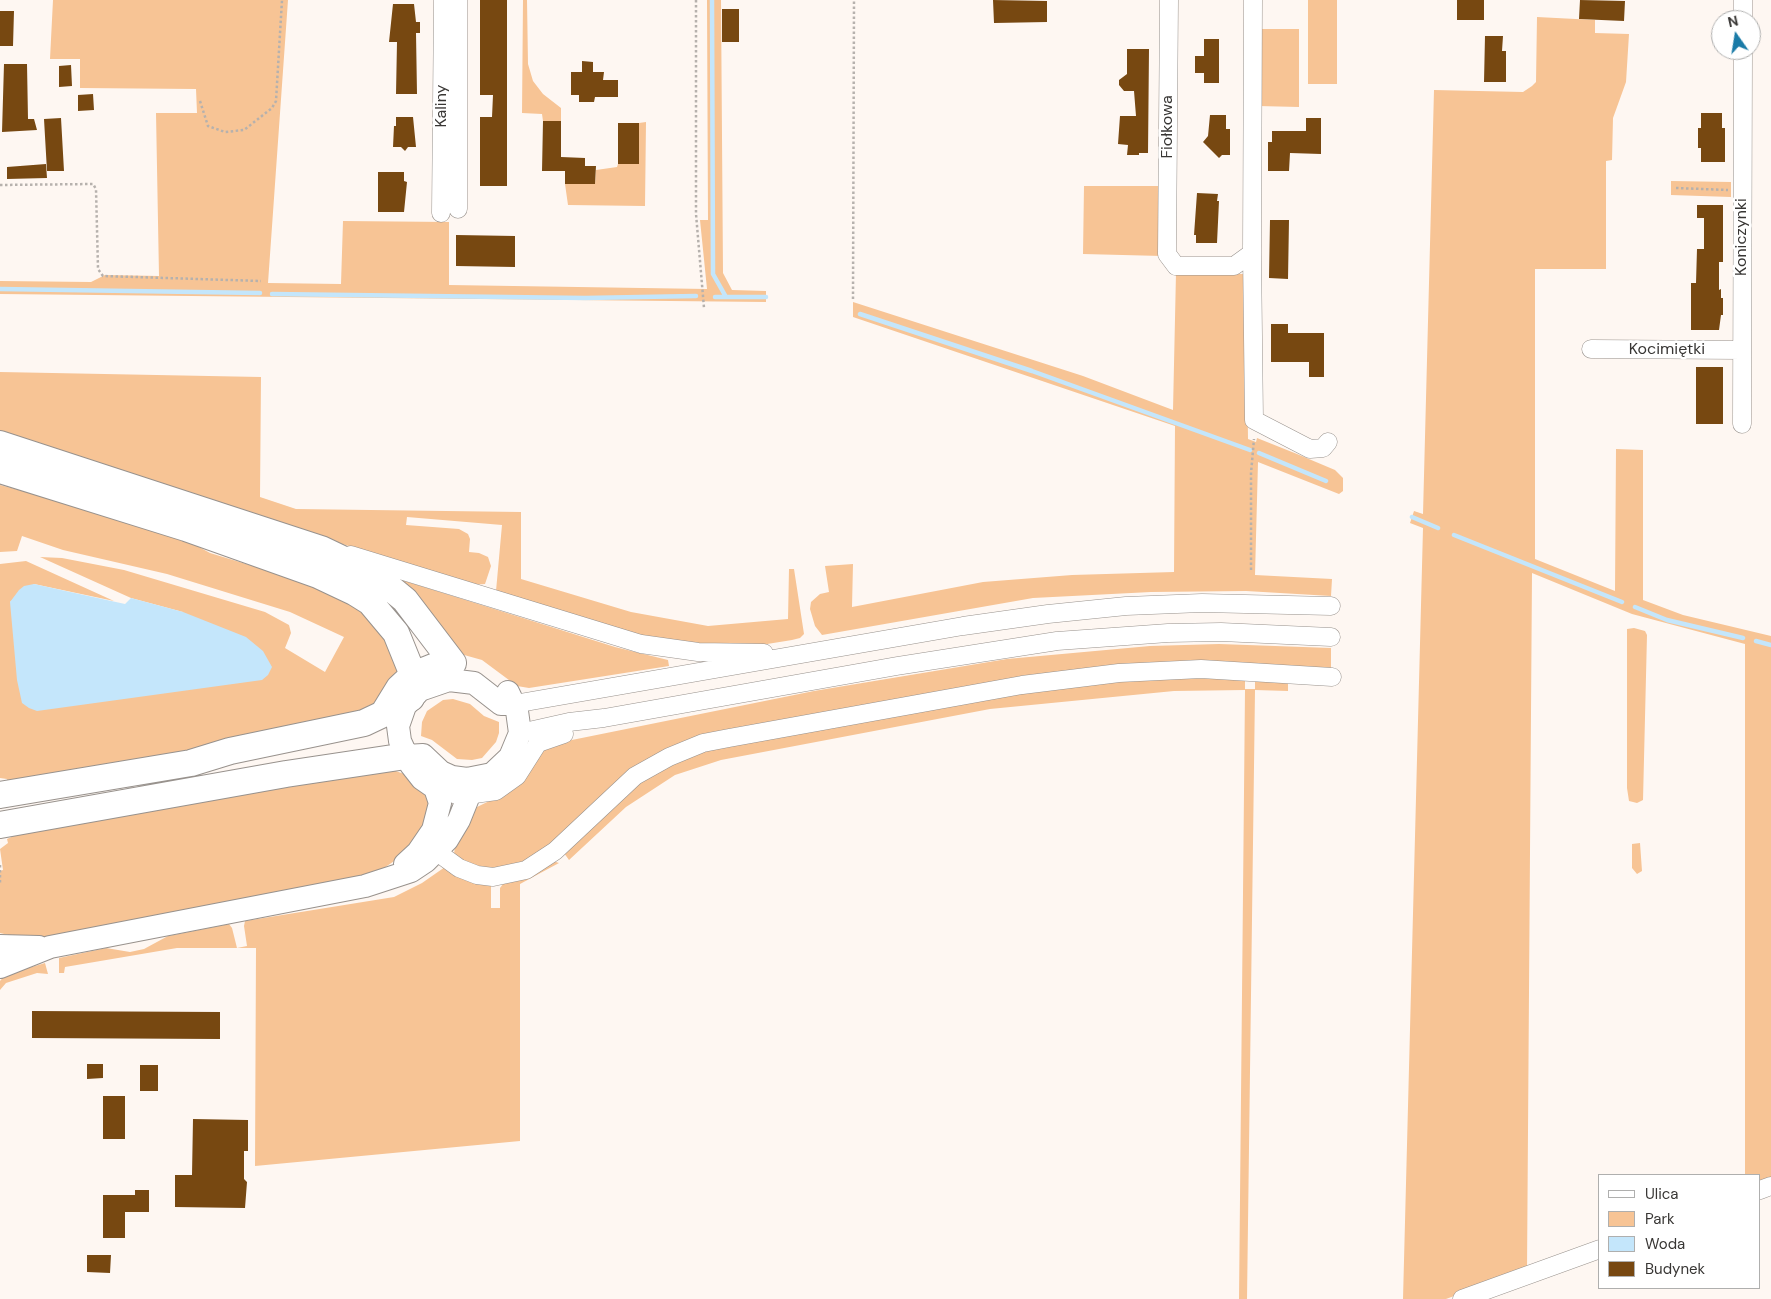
<!DOCTYPE html>
<meta charset="utf-8">
<style>
body{margin:0}
#map{position:relative;width:1771px;height:1299px;overflow:hidden;background:#fef7f2;font-family:"DM Sans",sans-serif}
canvas{display:block}
.legend{position:absolute;left:1598px;top:1174px;width:162px;height:115px;box-sizing:border-box;background:#fff;border:1px solid #afafae;margin:0;padding:6px 9px;list-style:none;font-size:15px;color:#383634}
.legend li{display:flex;align-items:center;gap:10px;height:25px}
.legend b{width:25px;border:1px solid #afafae}
.north{position:absolute;left:1711px;top:10px;width:50px;height:50px;box-sizing:border-box;background:#fff;border:1px solid #afafae;border-radius:50%;rotate:347deg;font-size:14px;font-weight:700;line-height:20px;text-align:center;color:#383634}
.north::after{content:'';display:block;margin:auto;width:18px;height:22px;background:#1a7ba7;clip-path:polygon(50% 0,100% 100%,50% 72%,0 100%)}
</style>
<div id="map">
<canvas width="1771" height="1299"></canvas>
<ul class="legend">
<li><b style="height:6px;background:#fff"></b>Ulica</li>
<li><b style="height:14px;background:#f7c495"></b>Park</li>
<li><b style="height:14px;background:#c4e6fb"></b>Woda</li>
<li><b style="height:14px;background:#774811"></b>Budynek</li>
</ul>
<div class="north">N</div>
</div>
<script>
const ctx = document.querySelector('canvas').getContext('2d');
ctx.lineJoin = 'round';
function paint(path, color) { ctx.fillStyle = color; ctx.fill(path, 'evenodd'); }
const poly = rows => new Path2D(rows.map(r => 'M' + r).join(''));
function trace(path, color, width, dash) { ctx.strokeStyle = color; ctx.lineWidth = width; ctx.lineCap = dash ? 'butt' : 'round'; ctx.setLineDash(dash || []); ctx.stroke(path); }
function label(font, color, halo, rows, align = 'center') {
  ctx.font = font + ' "DM Sans",sans-serif'; ctx.lineWidth = 5; ctx.setLineDash([]); ctx.textBaseline = 'middle'; ctx.strokeStyle = halo; ctx.fillStyle = color; for (const [text, x, y, turn = 0] of rows) {
    ctx.save(); ctx.translate(x, y); ctx.rotate((+turn || 0) * Math.PI / 180); ctx.textAlign = isNaN(turn) ? turn : align; if (halo) ctx.strokeText(text, 0, 0); ctx.fillText(text, 0, 0); ctx.restore();
  }
}
const green = poly([
 [53,0,288,0,268,283,341,284,343,221,449,222,449,285,707,289,700,220,708,220,707,0,721,0,723,273,732,290,766,291,766,302,0,294,0,281,91,282,105,275,159,276,156,113,197,113,196,89,80,88,80,59,50,59],
 [523,0,527,0,528,64,533,81,543,94,561,108,561,121,543,121,542,114,522,113],
 [1308,0,1337,0,1337,84,1308,84],
 [1537,17,1595,20,1595,33,1629,34,1626,82,1613,118,1612,160,1606,161,1606,269,1535,269,1535,559,1615,591,1616,449,1643,450,1643,600,1683,615,1771,636,1771,1181,1760,1185,1760,1175,1745,1175,1745,644,1632,614,1532,573,1527,1269,1446,1299,1403,1299,1423,528,1410,523,1414,511,1423,514,1434,90,1523,92,1532,86,1536,82],
 [1258,29,1299,29,1299,107,1258,106],
 [646,122,645,206,568,205,565,184,595,184,596,170,617,167,618,164,639,164,639,123],
 [1671,181,1731,182,1731,197,1671,195],
 [1084,186,1162,186,1162,256,1083,254],
 [1176,273,1243,274,1246,281,1248,439,1256,442,1257,438,1297,454,1335,470,1343,478,1343,491,1339,494,1258,462,1255,575,1332,579,1331,596,1246,591,1151,592,1033,598,822,635,815,626,810,609,811,602,820,594,829,592,825,566,853,564,852,607,983,582,1072,575,1174,572,1175,426,853,317,853,302,1083,376,1173,410],
 [0,372,261,377,260,497,296,509,521,512,521,579,631,612,708,626,788,619,789,569,794,569,804,634,800,638,792,640,761,645,723,646,644,638,496,591,502,525,407,517,406,525,459,529,468,534,470,539,469,552,479,553,488,557,491,566,485,584,470,585,0,434],
 [0,485,168,530,210,553,325,588,352,602,385,635,400,671,375,709,157,758,8,783,7,779,0,778,0,564,26,561,114,601,34,584,10,602,183,612,131,598,40,557,62,558,124,570,265,612,289,625,291,633,285,648,325,672,344,637,290,612,167,574,63,550,22,536,17,551,0,552],
 [402,580,615,647,668,660,669,666,529,688,517,686,482,660,457,653,399,583],
 [1634,628,1645,631,1647,635,1643,800,1637,803,1629,801,1627,788,1627,629],
 [1219,644,1331,648,1331,672,1228,665,702,738,530,862,485,871,456,857,454,854,455,846,477,807,516,788,526,778,544,749,557,743,814,691,1007,659,1150,646],
 [1241,676,1245,680,1245,689,1255,689,1255,679,1288,682,1288,691,1255,690,1247,1299,1239,1299,1245,690,1174,691,990,709,721,760,675,775,626,807,569,860,564,853,634,783,689,754,1090,681],
 [453,699,470,704,484,716,499,722,499,733,496,742,482,758,472,760,457,759,432,740,421,736,422,722,427,711,443,700],
 [390,769,407,775,424,792,430,802,429,818,403,855,384,868,361,876,51,938,17,937,0,933,0,871,3,870,0,849,8,843,7,839,29,829],
 [1640,843,1642,871,1637,874,1632,868,1632,844],
 [553,861,559,863,520,884,520,1141,255,1166,256,948,177,948,65,967,64,973,59,973,59,958,106,948,130,952,144,949,168,936,229,924,232,928,237,948,247,946,244,926,245,921,394,897,422,883,445,867,491,885,491,908,500,908,500,888,503,884],
 [45,963,48,974,37,973,6,983,0,990,0,981,5,975]
]);
const water = poly([
 [34,584,125,604,131,598,183,612,246,637,263,651,272,667,268,675,262,680,37,711,29,708,22,703,17,680,10,602,19,590,24,586]
]);
const stream = poly([
 [712,0,713,274,726,297],
 [0,289,260,293],
 [272,294,585,298,696,296],
 [715,297,766,297],
 [860,314,1032,371,1250,450],
 [1259,453,1326,481],
 [1412,517,1438,528],
 [1454,535,1622,602],
 [1635,607,1667,620,1743,638],
 [1756,641,1771,645]
]);
const building = poly([
 [480,0,507,0,507,186,480,186,480,117,492,117,493,95,480,95],
 [993,0,1047,1,1047,22,994,23],
 [1457,0,1484,0,1484,20,1457,20],
 [1580,0,1625,1,1624,21,1579,19],
 [393,4,414,4,416,22,420,22,420,33,416,33,417,94,396,94,397,42,389,42],
 [722,9,739,9,739,42,722,42],
 [0,11,14,11,13,46,0,46],
 [1485,36,1503,36,1502,51,1506,51,1506,82,1484,82],
 [1204,39,1219,39,1219,83,1204,83,1204,73,1195,73,1195,56,1204,56],
 [1127,49,1149,49,1148,153,1139,153,1139,155,1127,155,1128,145,1118,144,1120,116,1136,116,1134,91,1124,91,1119,85,1119,80,1127,74],
 [582,61,593,62,593,72,604,72,603,80,618,80,618,97,595,97,594,102,579,102,579,95,571,95,571,72,582,72],
 [4,64,27,64,28,119,34,119,37,130,2,132],
 [71,65,72,86,59,87,59,66],
 [93,94,94,110,78,111,78,95],
 [1701,113,1722,113,1722,128,1725,128,1725,162,1701,162,1701,148,1698,148,1698,128,1701,128],
 [1210,115,1226,115,1226,129,1230,129,1230,155,1222,155,1219,158,1203,142,1208,136],
 [396,117,413,117,416,147,408,147,405,151,401,147,393,147,394,126,396,126],
 [61,118,64,171,47,171,44,119],
 [1306,118,1321,118,1321,154,1290,153,1289,171,1268,171,1268,142,1272,142,1272,131,1306,131],
 [543,121,561,121,561,157,585,158,585,166,596,166,595,184,565,184,565,171,542,171],
 [618,123,639,123,639,164,618,164],
 [46,164,47,178,7,179,7,167],
 [378,172,404,172,404,181,407,182,404,212,378,212],
 [1197,193,1218,194,1217,201,1219,201,1217,243,1196,243,1196,235,1194,235],
 [1697,205,1723,205,1723,262,1719,262,1719,290,1721,289,1721,298,1723,298,1723,315,1721,315,1719,330,1691,330,1691,283,1696,283,1697,249,1704,249,1704,218,1697,218],
 [1270,220,1289,220,1288,279,1269,278],
 [456,235,515,236,515,267,456,266],
 [1271,324,1288,324,1288,333,1324,333,1324,377,1309,377,1309,362,1271,362],
 [1696,367,1723,367,1723,424,1696,424],
 [32,1011,220,1012,220,1039,32,1038],
 [87,1064,103,1064,103,1078,87,1079],
 [140,1065,158,1065,158,1091,140,1091],
 [103,1096,125,1096,125,1139,103,1139],
 [193,1119,248,1120,248,1151,244,1151,244,1179,247,1182,245,1208,175,1207,175,1175,192,1175],
 [135,1190,149,1190,149,1212,125,1212,125,1238,103,1238,103,1195,135,1195],
 [87,1255,111,1255,110,1273,87,1272]
]);
const path = poly([
 [696,0,696,214,704,308],
 [200,101,208,126,225,132,244,130,272,108,276,101,282,0],
 [0,185,93,184,96,189,98,269,103,276,261,281],
 [1676,188,1728,190],
 [853,299,854,0],
 [1251,570,1251,473,1254,439],
 [0,865,0,884]
]);
const minor = poly([
 [458,0,458,209],
 [1169,0,1167,254,1176,266,1234,266,1252,253,1253,0],
 [1743,20,1743,0],
 [441,213,443,0],
 [1252,253,1254,420,1310,449,1323,448,1328,442],
 [1591,349,1742,350],
 [1742,424,1743,50],
 [351,555,641,644,698,652,764,653],
 [514,704,963,626,1048,614,1126,606,1202,603,1331,606],
 [520,733,569,722,604,718,897,666,1057,641,1168,633,1221,632,1331,637],
 [435,788,460,796,496,791,517,776,538,743,564,734],
 [437,852,459,868,477,875,493,877,526,870,555,851,635,776,669,757,703,743,729,738,1022,685,1119,673,1201,669,1332,677],
 [1760,1190,1771,1186],
 [1462,1299,1600,1249]
]);
const major = poly([
 [406,756,423,755,441,772,452,777,467,779,492,774,510,757,520,733,517,711,508,692],
 [405,864,418,852,433,830,440,803,435,788,422,779,411,765,400,741,398,726,405,706,420,690,449,680,474,683,501,704,514,704],
 [0,946,39,947],
 [0,967,50,947,365,886,411,871,426,861,447,840,459,820,476,778]
]);
const highway = poly([
 [0,444,321,549,363,569,377,577,405,600,453,663],
 [0,470,186,528,318,575,354,592,370,602,396,633,413,675,414,684,411,698],
 [0,795,191,763,230,751,364,723,383,714,399,688,413,675,438,665,453,663],
 [0,825,286,774,406,756]
]);
const streetNames = [
 ["Kaliny",442,106,-90],
 ["Fiołkowa",1168,127,-90],
 ["Koniczynki",1742,237,-90],
 ["Kocimiętki",1667,350]
];
paint(green, '#f7c495');
paint(water, '#c4e6fb');
trace(stream, '#c4e6fb', 4.5);
paint(building, '#774811');
trace(minor, '#98928d', 19);
trace(major, '#98928d', 24);
trace(highway, '#98928d', 28);
trace(path, '#b6b1ad', 2.5, [2.5, 2.5]);
trace(minor, '#fff', 18);
trace(major, '#fff', 22);
trace(highway, '#fff', 26);
label('16px', '#383634', '#fff', streetNames);
</script>
